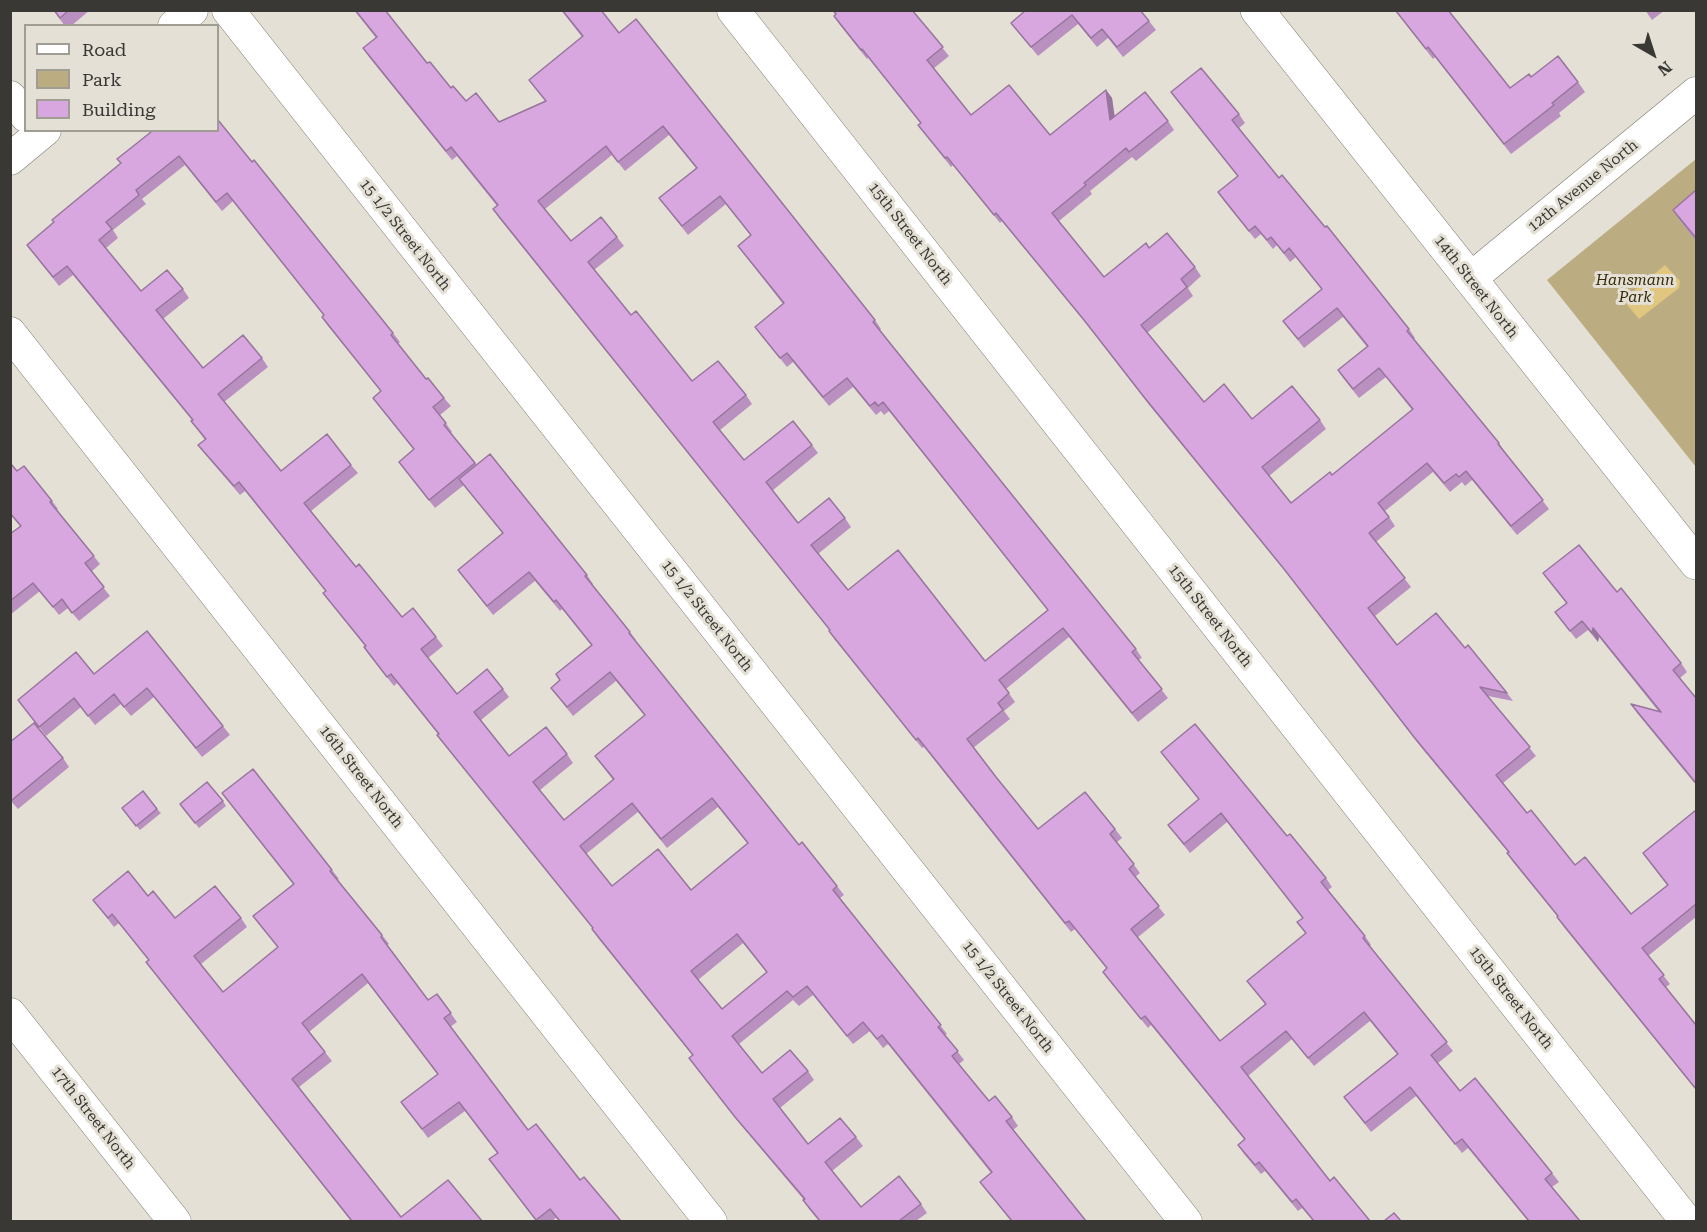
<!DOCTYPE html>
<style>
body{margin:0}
#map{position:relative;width:1707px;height:1232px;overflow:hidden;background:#e4e0d5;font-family:"Roboto Serif",serif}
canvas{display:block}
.frame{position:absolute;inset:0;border:12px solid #393834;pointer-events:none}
.legend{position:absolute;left:24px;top:24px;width:195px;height:108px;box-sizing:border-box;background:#e4e0d5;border:2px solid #a09d95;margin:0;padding:8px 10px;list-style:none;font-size:18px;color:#393834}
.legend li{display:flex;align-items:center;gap:12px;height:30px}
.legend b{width:30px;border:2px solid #a09d95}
.north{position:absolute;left:1623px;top:24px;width:60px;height:60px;-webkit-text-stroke:4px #e4e0d5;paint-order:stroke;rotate:141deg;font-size:16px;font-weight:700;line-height:24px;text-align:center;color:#393834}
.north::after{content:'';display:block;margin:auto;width:21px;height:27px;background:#393834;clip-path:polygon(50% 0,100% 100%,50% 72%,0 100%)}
</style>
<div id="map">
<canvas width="1707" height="1232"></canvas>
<div class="frame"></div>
<ul class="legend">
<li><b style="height:8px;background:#fff"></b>Road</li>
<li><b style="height:16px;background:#bcac82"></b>Park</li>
<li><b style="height:16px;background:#d8a7e0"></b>Building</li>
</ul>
<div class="north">N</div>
</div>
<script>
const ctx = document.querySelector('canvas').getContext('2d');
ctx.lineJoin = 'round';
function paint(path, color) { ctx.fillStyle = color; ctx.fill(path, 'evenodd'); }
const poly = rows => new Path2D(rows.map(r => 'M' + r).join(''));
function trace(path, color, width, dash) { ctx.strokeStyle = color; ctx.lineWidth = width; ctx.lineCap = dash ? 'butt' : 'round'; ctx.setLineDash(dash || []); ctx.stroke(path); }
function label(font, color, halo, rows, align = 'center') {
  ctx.font = font + ' "Roboto Serif",serif'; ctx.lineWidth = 6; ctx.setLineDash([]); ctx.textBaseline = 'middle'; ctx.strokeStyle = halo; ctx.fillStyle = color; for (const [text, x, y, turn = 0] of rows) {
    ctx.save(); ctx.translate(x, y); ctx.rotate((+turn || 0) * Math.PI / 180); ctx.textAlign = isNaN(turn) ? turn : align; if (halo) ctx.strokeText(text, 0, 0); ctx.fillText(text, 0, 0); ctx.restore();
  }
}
const green = poly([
 [1696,159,1696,467,1547,280]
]);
const water = poly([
 [1665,265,1680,281,1679,288,1639,319,1623,300]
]);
const street = poly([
 [228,10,1186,1222],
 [733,10,1687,1222],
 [174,26,192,10],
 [10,97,26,116],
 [10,159,45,130],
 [1470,279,1696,93],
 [10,333,711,1222],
 [10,1014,175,1222]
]);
const secondary = poly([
 [1257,10,1696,563]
]);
const wall = poly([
 [53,10,90,10,71,26,65,26],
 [354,10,385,10,427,63,451,88,466,101,499,122,546,102,529,80,582,37,561,10,601,10,619,33,875,320,881,329,880,330,1136,649,1142,658,1138,660,1168,698,1138,722,1069,637,1006,689,1015,702,1004,711,1010,719,973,748,996,777,1038,829,1115,829,1122,838,1117,842,1140,873,1135,877,1165,915,1137,938,1220,1041,1265,1004,1247,981,1306,934,1297,922,1303,918,1227,822,1190,853,1168,825,1199,800,1161,752,1287,836,1326,878,1332,887,1328,890,1365,936,1371,945,1369,946,1453,1051,1438,1063,1460,1091,1552,1173,1559,1182,1552,1187,1580,1221,1528,1221,1468,1148,1462,1153,1416,1096,1371,1132,1344,1097,1397,1054,1370,1021,1314,1066,1292,1039,1248,1076,1330,1181,1370,1221,1313,1221,1302,1208,1298,1211,1265,1171,1261,1174,1244,1154,1238,1145,1245,1140,1151,1025,1148,1028,1103,972,1107,969,1075,929,1071,932,924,747,922,748,883,699,835,640,829,631,830,630,499,218,493,209,497,206,457,156,452,160,369,57,363,48,376,38],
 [669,135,696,168,659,198,688,235,726,204,751,235,738,246,783,304,755,327,761,335,787,367,793,362,829,406,853,387,876,415,881,411,884,415,889,411,1048,610,985,661,848,590,818,554,851,527,845,518,798,523,772,491,818,453,812,445,744,460,720,430,752,404,746,395,692,381,631,315,594,270,624,246,617,237,571,241,545,209,612,155,625,171],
 [832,10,912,10,949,56,933,69,971,115,1050,135,1106,90,1112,98,1115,117,1168,121,1174,130,1136,161,1132,157,1090,191,1092,194,1059,221,1104,277,1149,248,1195,267,1201,276,1188,288,1193,296,1147,333,1204,402,1252,419,1320,420,1326,429,1269,476,1291,503,1332,475,1412,410,1386,377,1359,398,1344,379,1338,370,1367,347,1343,317,1304,348,1289,329,1283,321,1322,289,1296,257,1290,262,1277,245,1273,249,1261,234,1255,239,1224,201,1218,192,1238,176,1171,92,1239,114,1245,123,1239,128,1279,178,1409,329,1415,338,1414,339,1499,443,1505,452,1549,509,1517,535,1472,480,1465,486,1462,482,1450,492,1433,472,1385,511,1395,526,1376,542,1411,587,1375,616,1397,645,1465,648,1507,693,1513,701,1488,696,1536,756,1503,783,1527,813,1575,865,1631,914,1667,885,1643,853,1696,810,1696,917,1648,956,1670,984,1666,987,1696,1025,1696,1090,1563,926,1557,917,1558,917,1513,862,1507,853,1508,852,1420,746,1290,577,1150,406,1090,328,1002,221,1000,223,953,165,951,167,925,134,918,125,921,123,868,57,867,59,840,25,834,16,836,15],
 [1026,10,1149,21,1156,30,1123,57,1108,38,1097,47,1078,24,1038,56,1011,23],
 [1645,10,1665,10,1652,20],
 [1396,11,1510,88,1531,77,1578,82,1585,92,1559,113,1561,116,1511,154,1435,57,1433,59],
 [149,130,218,130,252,162,393,333,400,342,398,344,426,379,444,398,451,406,440,415,452,432,451,433,477,465,587,575,593,584,592,585,630,632,636,640,635,641,799,845,837,886,844,895,840,898,947,1034,945,1035,964,1060,959,1064,989,1101,1012,1117,1018,1126,1013,1130,1086,1221,1011,1221,980,1182,991,1173,888,1044,883,1048,870,1031,853,1044,813,995,799,1006,793,1000,739,1044,762,1073,808,1071,814,1080,780,1108,808,1144,856,1137,863,1146,832,1171,861,1207,921,1204,927,1213,916,1221,819,1221,809,1209,803,1200,804,1200,741,1125,696,1067,689,1058,693,1056,598,938,592,929,593,928,444,744,437,735,438,734,397,683,394,686,370,656,364,647,365,646,323,593,326,591,245,491,240,495,205,454,198,445,205,440,191,421,192,420,73,275,59,286,27,245,54,222,121,164,150,132],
 [185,165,222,211,233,201,324,315,322,317,328,326,381,391,373,398,414,450,399,462,435,508,464,485,503,534,458,570,493,615,535,581,560,611,562,609,591,645,556,674,560,681,551,688,573,716,616,681,645,716,595,756,613,780,564,820,540,790,573,763,567,754,509,756,481,720,509,697,503,689,457,694,428,658,443,646,436,637,402,617,356,567,311,511,358,473,351,465,281,471,224,402,268,367,262,358,203,368,163,319,189,298,183,289,141,291,106,248,118,238,113,230,146,204,142,199],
 [718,807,748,844,691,890,612,886,586,854,638,812,667,848],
 [743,943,767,973,722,1009,698,980],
 [1696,190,1696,241,1682,223,1673,210],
 [10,463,17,471,52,501,58,509,57,510,100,564,91,572,110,596,79,621,68,608,59,615,40,591,10,615,10,534,20,526,10,514],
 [1543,573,1617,592,1681,663,1687,672,1680,678,1696,698,1696,785,1637,713,1631,704,1659,712,1599,637,1598,642,1588,630,1576,639,1555,612,1566,603],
 [147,631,230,735,202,757,154,697,131,716,121,704,95,725,81,707,46,736,18,700,94,674],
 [10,742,63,758,69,767,18,809,10,800],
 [222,793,332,870,339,879,337,880,382,935,389,944,387,945,428,1000,437,994,457,1022,450,1027,528,1130,621,1221,559,1221,556,1218,552,1221,537,1221,489,1159,497,1153,465,1111,428,1138,408,1111,438,1075,368,983,309,1032,332,1061,299,1087,401,1217,482,1221,351,1221,153,971,146,962,149,960,119,923,114,927,93,900,148,896,175,918,241,918,247,927,201,964,223,992,278,947,253,916,293,884],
 [223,801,226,806,199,828,183,809],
 [157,809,161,813,140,830,125,812]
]);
const shadedWall = poly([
 [1106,90,1112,98,1116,129,1110,120],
 [1593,628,1599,637,1598,642,1592,633]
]);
const building = poly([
 [54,10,69,10,60,18,54,10],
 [355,10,385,10,427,63,430,62,451,88,453,86,466,101,476,93,499,122,546,101,529,80,583,36,562,10,601,10,619,33,636,19,875,320,873,322,1136,649,1132,652,1162,689,1132,713,1063,628,999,680,1009,693,998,703,1003,710,967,739,996,777,1038,829,1085,792,1115,829,1110,834,1134,864,1129,869,1159,906,1131,929,1220,1041,1266,1004,1247,981,1306,933,1297,922,1303,918,1221,813,1184,844,1168,825,1199,799,1161,752,1195,724,1287,836,1290,834,1326,878,1321,882,1365,936,1363,938,1447,1042,1431,1055,1460,1091,1475,1078,1552,1173,1545,1179,1580,1221,1529,1221,1462,1139,1455,1144,1410,1087,1365,1123,1344,1097,1398,1054,1364,1012,1308,1058,1286,1031,1241,1067,1330,1181,1334,1177,1370,1221,1314,1221,1296,1199,1292,1202,1259,1162,1255,1165,1238,1145,1245,1139,1145,1016,1141,1019,1103,972,1107,968,1069,921,1065,923,918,738,916,740,876,690,829,631,830,630,493,209,498,205,451,147,446,151,363,48,377,37,355,10],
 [663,126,697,168,659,198,682,226,720,196,751,235,738,246,784,303,755,327,780,358,787,353,823,397,847,378,870,406,875,402,878,406,883,402,1048,610,985,661,898,550,848,590,811,545,845,518,829,498,798,523,766,482,812,445,793,421,744,460,713,422,746,395,718,361,692,381,636,311,631,315,588,262,617,237,601,217,571,241,538,201,606,146,618,162,663,126],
 [833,10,912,10,943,47,927,60,971,115,1009,85,1050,135,1106,90,1110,120,1145,92,1168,121,1129,152,1126,148,1084,183,1086,185,1052,213,1104,277,1146,243,1149,248,1167,233,1195,267,1181,279,1187,287,1141,325,1204,402,1224,384,1252,419,1292,386,1320,420,1262,467,1291,503,1330,472,1332,475,1413,409,1379,368,1353,389,1338,370,1368,346,1337,308,1298,339,1283,321,1322,289,1289,248,1284,253,1271,237,1267,240,1255,226,1249,231,1218,192,1238,176,1171,92,1201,68,1239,114,1232,120,1279,178,1282,175,1325,227,1327,226,1409,329,1407,331,1499,443,1498,444,1543,500,1511,526,1466,471,1459,477,1456,474,1444,483,1427,463,1378,503,1389,517,1369,533,1405,578,1368,608,1397,645,1436,613,1465,648,1468,645,1507,693,1480,687,1530,747,1496,775,1527,813,1531,810,1575,865,1585,857,1631,914,1668,885,1643,853,1696,810,1696,904,1642,948,1664,975,1659,979,1696,1025,1696,1089,1557,917,1558,916,1507,853,1509,852,1414,737,1284,569,1144,397,1084,320,996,213,994,215,947,157,945,158,918,125,921,123,862,49,861,50,834,16,836,14,833,10],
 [1026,10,1140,10,1149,21,1117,47,1102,29,1091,38,1072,15,1031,47,1011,23,1026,10],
 [1448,10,1510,88,1529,74,1531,77,1558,56,1578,82,1552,103,1554,105,1504,144,1428,47,1426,49,1396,11,1448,10],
 [218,120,252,162,254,160,393,333,391,335,426,379,428,378,444,398,433,407,446,423,444,425,475,463,429,500,399,462,414,449,373,398,381,391,322,317,324,315,227,193,216,202,179,156,136,190,139,195,106,222,112,229,99,240,141,291,167,270,183,289,156,310,203,368,243,335,262,358,218,394,281,471,327,434,351,465,304,503,356,567,359,564,402,617,413,608,436,637,421,649,457,694,487,669,503,689,474,712,509,756,546,727,567,754,533,782,564,820,614,779,595,756,645,715,610,672,567,707,551,688,560,680,556,674,592,645,556,600,554,602,529,572,487,606,458,570,503,533,459,479,490,454,587,575,585,576,630,632,629,633,731,760,799,845,802,842,837,886,833,890,941,1025,938,1027,958,1051,952,1056,989,1101,995,1096,1012,1117,1006,1121,1086,1221,1012,1221,980,1182,992,1172,882,1035,877,1039,863,1022,847,1036,807,986,793,997,787,991,732,1036,762,1073,790,1050,808,1071,773,1099,808,1144,840,1118,856,1137,825,1162,861,1207,899,1176,921,1204,899,1221,820,1221,803,1200,805,1199,735,1117,689,1058,693,1055,592,929,593,928,437,735,439,734,391,674,387,677,364,647,366,646,323,593,326,591,239,482,234,486,198,445,206,439,191,421,193,420,67,266,53,277,27,245,54,222,52,220,121,163,117,159,151,132,150,130,218,130,218,120],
 [712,798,748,843,691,890,658,849,612,886,580,846,632,803,661,839,712,798],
 [737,934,767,972,722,1009,691,971,737,934],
 [1696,190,1696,238,1673,210,1696,190],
 [10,463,17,471,24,466,52,501,50,502,94,556,85,563,104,587,72,613,62,599,53,607,33,583,10,601,10,534,21,526,10,513,10,463],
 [1579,545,1617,592,1621,588,1681,663,1673,670,1696,698,1696,783,1631,704,1661,712,1593,628,1592,633,1582,621,1570,631,1555,612,1567,603,1543,573,1579,545],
 [147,631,223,726,196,748,147,688,124,707,114,694,88,716,74,698,39,727,18,700,76,652,94,674,147,631],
 [34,723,63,758,12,800,10,798,10,742,34,723],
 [253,769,332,870,330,871,382,935,381,937,428,1000,437,994,451,1013,444,1018,528,1130,536,1124,580,1180,584,1177,621,1221,560,1221,550,1209,536,1220,489,1159,498,1153,459,1102,422,1129,401,1102,438,1074,362,974,302,1023,325,1052,292,1079,401,1217,448,1180,482,1221,352,1221,146,962,149,960,112,914,108,918,93,900,128,871,148,896,153,891,175,918,215,886,241,918,194,956,223,992,278,947,253,916,294,884,222,793,253,769],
 [207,782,223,801,195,823,180,804,207,782],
 [143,791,157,809,136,826,122,808,143,791],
 [1394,1213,1401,1221,1384,1221,1394,1213]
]);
const streetNames = [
 ["12th Avenue North",1583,186,-39],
 ["15th Street North",910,234,52],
 ["15 1/2 Street North",405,235,52],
 ["14th Street North",1476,287,52],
 ["15 1/2 Street North",707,616,52],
 ["15th Street North",1210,616,52],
 ["16th Street North",361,777,52],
 ["15 1/2 Street North",1008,997,52],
 ["15th Street North",1511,998,52],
 ["17th Street North",93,1118,52]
];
const parkNames = [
 ["Hansmann",1635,281],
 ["Park",1635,298]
];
paint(green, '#bcac82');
paint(water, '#e1c67f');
trace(street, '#7e7a71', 33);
trace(secondary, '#7e7a71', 34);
trace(street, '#fff', 32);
trace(secondary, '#fff', 33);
paint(wall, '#ba90c1');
paint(shadedWall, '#97759d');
paint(building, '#d8a7e0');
trace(building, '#97759d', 1.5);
label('15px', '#393834', '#e4e0d5', streetNames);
label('italic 15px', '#362a0a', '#e4e0d5', parkNames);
</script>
